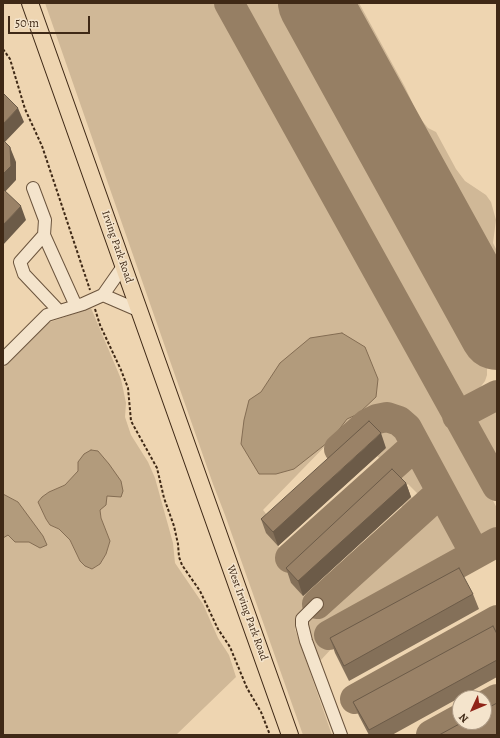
<!DOCTYPE html>
<style>
body{margin:0}
#map{position:relative;width:500px;height:738px;overflow:hidden;background:#eed5b1;font-family:Alegreya,serif}
canvas{display:block}
.frame{position:absolute;inset:0;border:4px solid #3f2916;pointer-events:none}
.north{position:absolute;left:452px;top:690px;width:40px;height:40px;box-sizing:border-box;background:#f4e4cc;border:1px solid #ac9983;border-radius:50%;rotate:226deg;font-size:11px;font-weight:700;line-height:16px;text-align:center;color:#3f2916}
.north::after{content:'';display:block;margin:auto;width:14px;height:18px;background:#8f2418;clip-path:polygon(50% 0,100% 100%,50% 72%,0 100%)}
.scale{position:absolute;left:8px;top:16px;width:82px;height:18px;box-sizing:border-box;border:2px solid #3f2916;border-top:0;padding-left:5px;font-size:12px;line-height:14px;white-space:nowrap;color:#3f2916;-webkit-text-stroke:3px #f4e4cc;paint-order:stroke}
</style>
<div id="map">
<canvas width="500" height="738"></canvas>
<div class="frame"></div>
<div class="north">N</div>
<div class="scale">50 m</div>
</div>
<script>
const ctx = document.querySelector('canvas').getContext('2d');
ctx.lineJoin = 'round';
function paint(path, color) { ctx.fillStyle = color; ctx.fill(path, 'evenodd'); }
const poly = rows => new Path2D(rows.map(r => 'M' + r).join(''));
function trace(path, color, width, dash) { ctx.strokeStyle = color; ctx.lineWidth = width; ctx.lineCap = dash ? 'butt' : 'round'; ctx.setLineDash(dash || []); ctx.stroke(path); }
function label(font, color, halo, rows, align = 'center') {
  ctx.font = font + ' Alegreya,serif'; ctx.lineWidth = 3; ctx.setLineDash([]); ctx.textBaseline = 'middle'; ctx.strokeStyle = halo; ctx.fillStyle = color; for (const [text, x, y, turn = 0] of rows) {
    ctx.save(); ctx.translate(x, y); ctx.rotate((+turn || 0) * Math.PI / 180); ctx.textAlign = isNaN(turn) ? turn : align; if (halo) ctx.strokeText(text, 0, 0); ctx.fillText(text, 0, 0); ctx.restore();
  }
}
const green = poly([
 [45,3,219,3,497,508,497,530,494,534,485,538,479,535,470,526,420,434,410,420,400,411,390,408,376,410,332,439,263,510,275,525,278,546,302,573,291,583,311,604,298,615,295,622,295,629,332,735,303,735,225,515,213,484],
 [242,3,287,3,483,361,487,369,487,375,485,381,476,393,465,396,460,394,453,388],
 [344,3,359,3,405,87,419,117,428,128,436,132,456,169,465,181,486,195,491,202,496,220,493,243,497,251,497,281],
 [91,308,121,379,126,403,125,417,131,435,148,462,155,478,173,543,175,563,203,604,218,638,229,655,236,677,176,735,3,735,3,538,7,534,15,542,33,542,18,502,3,494,3,368,38,330,50,322],
 [79,471,100,510,101,518,110,541,106,554,100,564,92,569,80,561,70,540,59,529,50,525,46,519,38,502,49,492,65,485],
 [491,407,497,408,497,466,476,427,475,422,480,413,487,409],
 [386,422,392,423,400,430,405,441,404,445,393,457,385,463,377,456,386,448,370,430,381,423],
 [411,460,417,463,432,488,429,495,413,511,409,513,406,512,401,506,411,497,414,499,418,494,408,484,405,486,395,472,399,465,406,461],
 [433,507,438,507,443,510,460,538,462,545,457,552,449,558,321,627,333,647,320,661,307,626,308,622]
]);
const water = poly([
 [342,333,365,347,378,379,376,397,358,414,347,419,332,439,294,469,276,474,259,474,241,444,244,420,249,400,261,392,280,363,310,338,342,333],
 [91,450,98,451,109,464,121,481,123,491,121,497,107,496,106,505,100,510,101,518,110,541,106,554,100,564,92,569,85,566,80,561,70,540,59,529,50,525,46,519,38,502,42,497,49,492,65,485,78,471,78,462,84,454,91,450],
 [3,494,18,502,43,536,47,545,40,548,29,542,15,542,8,535,3,538,3,494]
]);
const taxiway = poly([
 [229,3,497,486],
 [457,416,497,395],
 [339,449,367,424,377,419,387,417,399,421,407,428,475,554],
 [290,558,416,445],
 [317,604,441,492],
 [329,635,497,542],
 [355,699,497,620],
 [484,706,497,699],
 [431,735,460,719]
]);
const runway = poly([
 [315,3,497,333]
]);
const path = poly([
 [3,49,10,59,25,109,42,146,90,290],
 [95,309,100,325,121,370,128,388,131,421,157,468,164,498,174,526,178,544,179,557,182,565,200,591,218,629,230,647,247,688,261,712,270,735]
]);
const minor = poly([
 [33,188,45,220,44,235,20,262,24,274,59,311],
 [44,235,76,306],
 [103,295,140,311],
 [3,359,47,315,83,304,103,295,124,265],
 [317,604,302,619,302,625,306,641,341,735]
]);
const major = poly([
 [30,3,290,735]
]);
const wall = poly([
 [386,448,278,546,266,533,261,519],
 [406,483,411,497,303,596,291,583,286,568],
 [473,594,479,609,349,681,335,653,330,638],
 [497,634,497,677,392,735,369,735,359,716,353,702]
]);
const shadedWall = poly([
 [18,108,24,122,3,144,3,124],
 [10,147,16,162,16,180,3,194,3,174],
 [21,206,26,220,3,245,3,225],
 [381,433,386,448,278,546,273,532],
 [406,483,411,497,303,596,298,581]
]);
const building = poly([
 [3,93,18,108,3,124,3,93],
 [3,140,10,147,11,166,3,174,3,140],
 [3,189,21,206,3,225,3,189],
 [369,421,381,433,273,532,261,519,369,421],
 [392,469,406,483,298,581,286,568,392,469],
 [459,568,473,594,344,666,330,638,459,568],
 [493,626,497,634,497,660,369,730,353,702,493,626],
 [497,703,497,735,439,735,463,722,484,722,484,710,497,703]
]);
const streetNames = [
 ["Irving Park Road",117,247,71],
 ["West Irving Park Road",247,613,70]
];
paint(green, '#d0b897');
paint(water, '#b29b7c');
trace(water, '#846d53', 1);
trace(taxiway, '#967f64', 30);
trace(runway, '#967f64', 74);
trace(minor, '#6b543d', 14);
trace(major, '#3f2916', 18);
trace(path, '#3f2916', 2, [3, 2]);
trace(minor, '#f4e4cc', 12);
trace(major, '#eed5b1', 16);
paint(wall, '#847059');
paint(shadedWall, '#6c5b48');
paint(building, '#9a8267');
trace(building, '#6c5b48', 1);
label('11px', '#3f2916', '#f4e4cc', streetNames);
</script>
